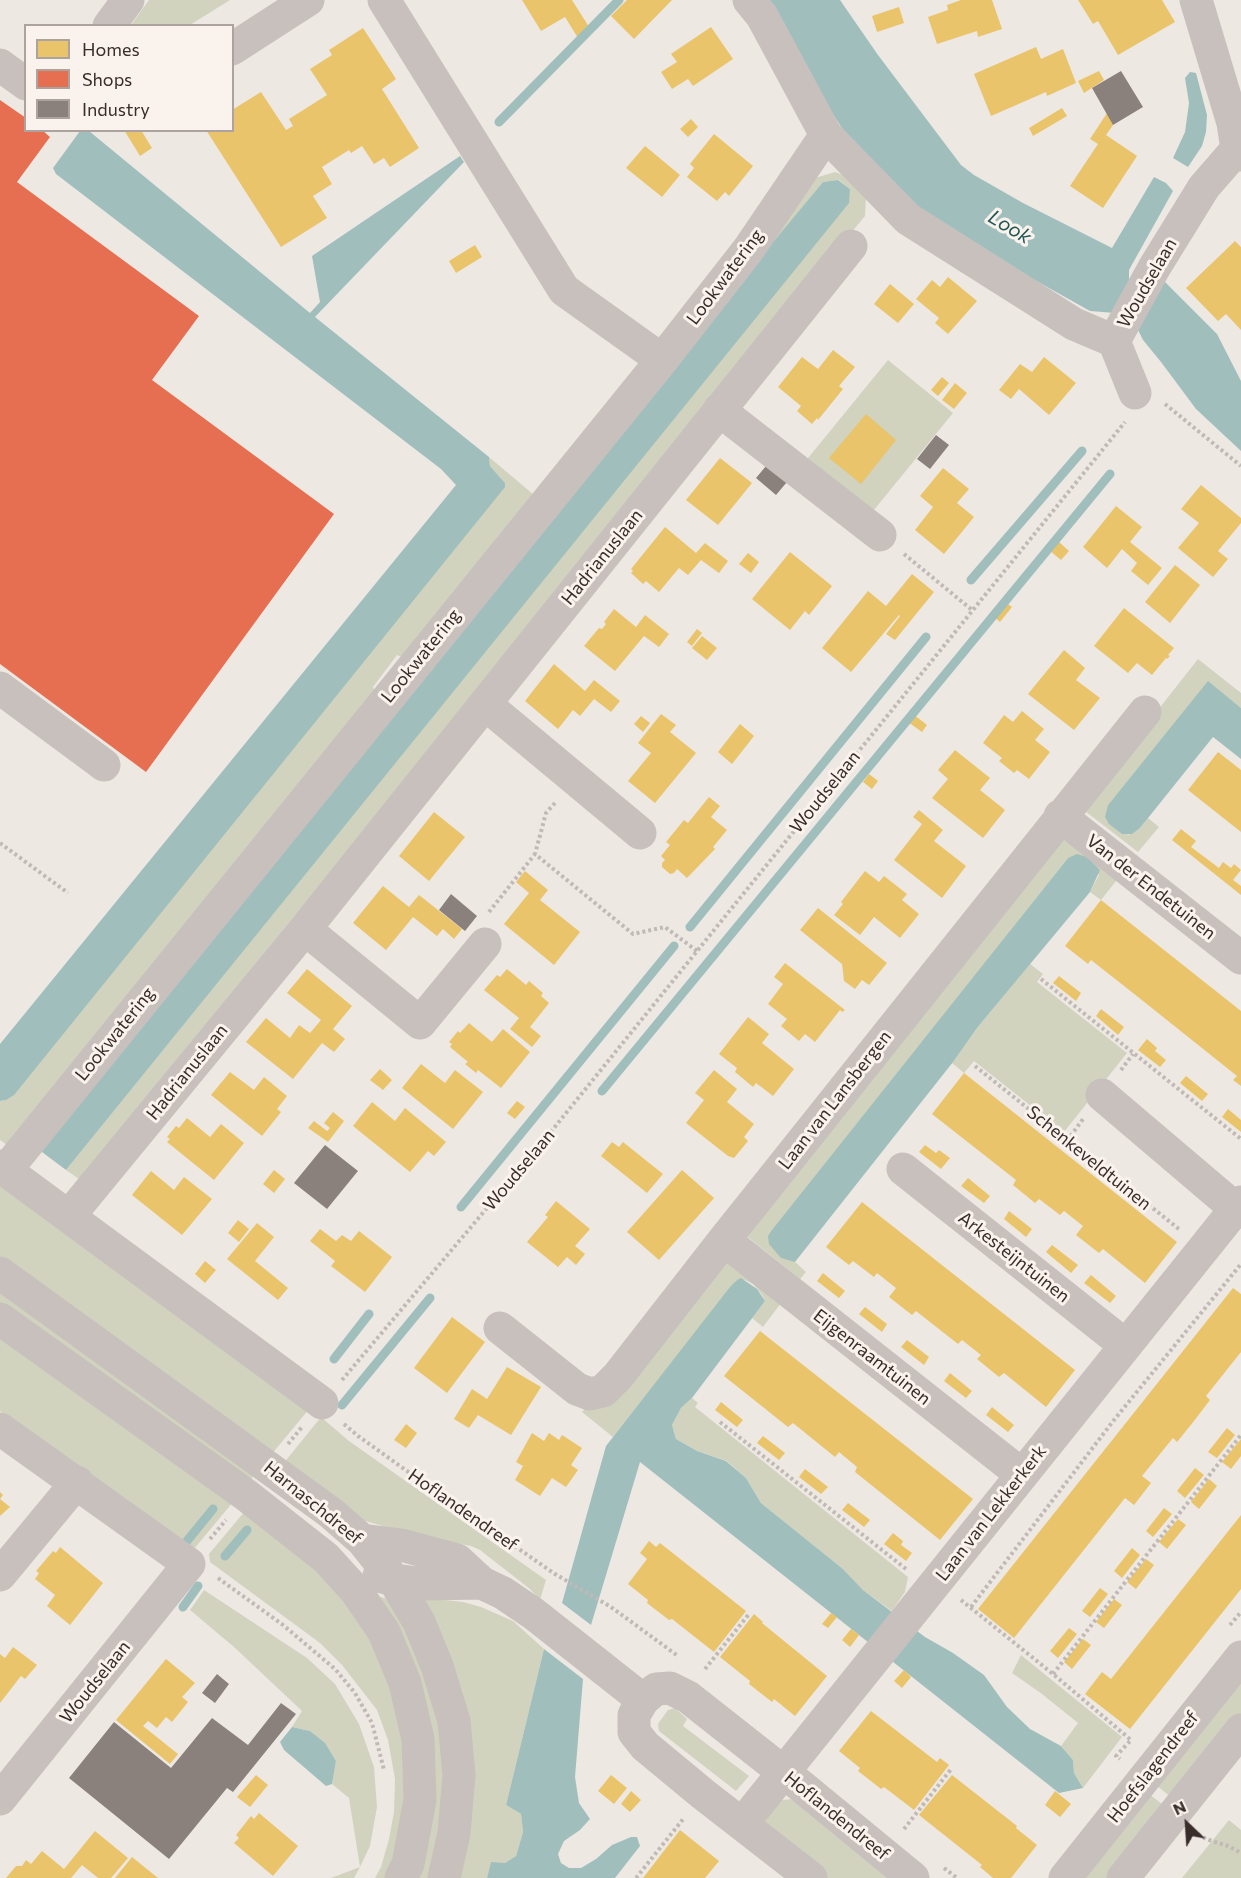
<!DOCTYPE html>
<style>
body{margin:0}
#map{position:relative;width:1241px;height:1878px;overflow:hidden;background:#eee8e3;font-family:Commissioner,sans-serif}
canvas{display:block}
.legend{position:absolute;left:24px;top:24px;width:210px;height:108px;box-sizing:border-box;background:#faf2ec;border:2px solid #aca39e;margin:0;padding:8px 10px;list-style:none;font-size:18px;color:#382d2a}
.legend li{display:flex;align-items:center;gap:12px;height:30px}
.legend b{width:30px;border:2px solid #aca39e}
.north{position:absolute;left:1157px;top:1794px;width:60px;height:60px;-webkit-text-stroke:4px #faf2ec;paint-order:stroke;rotate:335deg;font-size:16px;font-weight:700;line-height:24px;text-align:center;color:#382d2a}
.north::after{content:'';display:block;margin:auto;width:21px;height:27px;background:#382d2a;clip-path:polygon(50% 0,100% 100%,50% 72%,0 100%)}
</style>
<div id="map">
<canvas width="1241" height="1878"></canvas>
<ul class="legend">
<li><b style="height:16px;background:#e9c46a"></b>Homes</li>
<li><b style="height:16px;background:#e76f51"></b>Shops</li>
<li><b style="height:16px;background:#8a817c"></b>Industry</li>
</ul>
<div class="north">N</div>
</div>
<script>
const ctx = document.querySelector('canvas').getContext('2d');
ctx.lineJoin = 'round';
function paint(path, color) { ctx.fillStyle = color; ctx.fill(path, 'evenodd'); }
const poly = rows => new Path2D(rows.map(r => 'M' + r).join(''));
function trace(path, color, width, dash) { ctx.strokeStyle = color; ctx.lineWidth = width; ctx.lineCap = dash ? 'butt' : 'round'; ctx.setLineDash(dash || []); ctx.stroke(path); }
function label(font, color, halo, rows, align = 'center') {
  ctx.font = font + ' Commissioner,sans-serif'; ctx.lineWidth = 6; ctx.setLineDash([]); ctx.textBaseline = 'middle'; ctx.strokeStyle = halo; ctx.fillStyle = color; for (const [text, x, y, turn = 0] of rows) {
    ctx.save(); ctx.translate(x, y); ctx.rotate((+turn || 0) * Math.PI / 180); ctx.textAlign = isNaN(turn) ? turn : align; if (halo) ctx.strokeText(text, 0, 0); ctx.fillText(text, 0, 0); ctx.restore();
  }
}
const green = poly([
 [149,0,230,0,190,25,131,25],
 [835,172,843,175,866,197,865,216,845,240,846,242,79,1179,66,1170,732,346,850,189,839,180,823,182,39,1139,815,178],
 [888,360,953,413,869,516,804,463],
 [489,457,534,495,404,658,397,655,373,687,376,694,7,1145,0,1140,0,1101,6,1100,505,483,490,466],
 [1198,659,1241,693,1241,708,1208,682,1108,805,1128,835,1140,828,1148,818,1159,827,1138,852,1081,808],
 [1059,837,1120,876,1101,900,1090,892,1099,875,1068,858,1011,930,793,1260,806,1272,800,1279,744,1234],
 [1030,964,1043,974,1037,982,1127,1053,1064,1132,974,1061,964,1073,952,1063,977,1028],
 [0,1184,310,1408,271,1455,0,1260],
 [721,1263,732,1263,781,1303,763,1327,752,1318,765,1301,762,1295,753,1284,745,1280,737,1280,613,1437,582,1412],
 [0,1287,256,1473,246,1485,0,1307],
 [0,1334,233,1502,189,1555,152,1520,0,1411],
 [692,1398,698,1403,695,1407,908,1577,905,1592,892,1611,863,1590,843,1569,761,1503,746,1478,727,1461,697,1451,676,1439,672,1425,681,1408],
 [321,1417,349,1441,546,1580,540,1600,530,1589,480,1550,471,1546,414,1535,362,1520,283,1464],
 [245,1511,324,1573,366,1629,400,1712,407,1801,390,1878,375,1878,381,1867,389,1839,394,1812,395,1779,388,1740,377,1710,342,1665,320,1643,210,1562,209,1554],
 [204,1590,307,1658,335,1684,359,1724,374,1767,377,1807,370,1846,360,1867,354,1878,331,1878,360,1867,349,1798,332,1784,336,1761,325,1744,310,1731,292,1727,302,1711,234,1647,190,1610],
 [376,1596,389,1599,412,1631,442,1728,444,1807,430,1878,412,1878,425,1830],
 [418,1597,463,1602,481,1607,513,1621,544,1649,506,1805,521,1814,523,1832,516,1856,505,1863,491,1863,487,1878,451,1878,458,1849],
 [1021,1655,1122,1737,1083,1788,1074,1773,1073,1760,1061,1746,1078,1723,1042,1694,1012,1673],
 [1241,1669,1241,1719,1176,1801,1152,1782],
 [675,1708,687,1719,683,1726,749,1776,736,1791,659,1731,658,1724,668,1710],
 [1145,1791,1170,1810,1115,1878,1076,1878],
 [793,1799,900,1878,821,1878,775,1842,765,1821,781,1800],
 [1229,1820,1241,1830,1241,1878,1182,1878]
]);
const water = poly([
 [765,0,840,0,878,55,961,165,974,175,1023,203,1112,248,1154,177,1166,183,1173,191,1129,270,1129,284,1165,282,1217,334,1241,381,1241,451,1196,409,1161,362,1143,340,1135,324,1115,313,1090,311,922,217,845,133,798,59],
 [1190,72,1196,73,1207,115,1206,132,1202,146,1188,167,1173,158,1185,132,1189,103,1185,78],
 [80,131,89,131,310,313,320,302,312,256,460,156,464,162,315,317,489,457,490,466,505,483,505,487,14,1095,6,1100,0,1101,0,1044,456,485,441,469,56,174,53,168],
 [838,180,850,189,849,203,66,1170,38,1149,759,259,823,182],
 [1208,681,1241,708,1241,759,1213,737,1140,828,1132,834,1122,834,1109,824,1105,817,1108,805],
 [1077,854,1087,857,1100,870,1090,892,977,1028,953,1062,795,1262,781,1258,769,1244,768,1236,772,1230,1068,858],
 [741,1278,757,1289,765,1301,692,1398,681,1408,672,1425,676,1439,697,1451,726,1461,746,1478,761,1503,843,1569,863,1590,925,1637,953,1653,984,1675,1007,1707,1030,1729,1061,1746,1073,1760,1074,1773,1083,1788,1059,1793,640,1462,591,1625,562,1603,606,1446,730,1287,737,1280],
 [544,1649,583,1679,575,1777,579,1803,590,1819,580,1830,564,1841,558,1854,561,1863,569,1868,581,1868,596,1859,612,1845,631,1837,637,1837,640,1846,615,1878,487,1878,491,1862,505,1863,516,1856,523,1832,521,1814,506,1805],
 [292,1727,310,1731,325,1743,336,1761,332,1784,326,1786,284,1750,280,1742]
]);
const homes = poly([
 [522,0,572,0,589,27,578,38,565,17,541,31],
 [627,0,672,0,634,39,611,16],
 [961,0,992,0,1002,29,978,37,977,31,937,44,928,17,948,10,947,5],
 [1078,0,1162,0,1175,22,1118,55,1098,21,1093,24],
 [899,7,904,23,877,32,872,16],
 [711,27,733,59,693,86,688,79,672,89,661,72,677,62,671,54],
 [363,28,396,79,382,89,419,148,390,167,384,158,374,164,362,146,351,153,349,150,322,167,332,184,313,196,327,218,281,247,206,130,232,130,232,110,261,92,286,130,293,126,289,119,327,95,310,69,332,55,329,50],
 [1036,47,1041,59,1063,49,1076,83,1047,96,1046,92,991,116,974,74],
 [1099,71,1104,80,1084,93,1078,81],
 [1062,108,1067,116,1033,136,1029,128],
 [1107,113,1113,125,1106,135,1137,156,1103,208,1070,186,1098,144,1090,139],
 [691,119,698,127,688,137,680,129],
 [124,130,141,130,152,148,140,156],
 [714,134,753,166,729,196,725,192,717,201,687,177,694,168,690,164],
 [645,146,680,175,662,197,626,168],
 [1235,241,1241,247,1241,330,1226,314,1218,321,1186,288],
 [475,245,482,257,456,273,449,261],
 [948,277,977,301,948,334,935,323,939,318,916,299,932,280,940,287],
 [890,284,914,304,898,323,874,304],
 [833,350,855,367,839,386,843,389,818,420,817,418,812,424,797,411,801,406,778,387,802,357,818,369],
 [1044,357,1076,383,1049,415,1019,389,1011,399,999,390,1020,364,1032,372],
 [942,377,949,383,938,396,931,390],
 [955,383,967,393,954,409,942,400],
 [866,414,896,440,861,484,829,458],
 [720,458,752,483,718,525,686,500],
 [943,468,969,489,957,503,974,517,944,554,915,530,933,507,920,496],
 [1201,485,1241,518,1241,523,1218,551,1228,559,1213,577,1178,548,1199,523,1181,509],
 [1116,506,1142,527,1130,542,1162,568,1148,585,1131,571,1137,563,1122,549,1107,568,1083,547],
 [665,527,696,553,705,543,728,561,719,573,701,560,688,575,679,568,659,592,646,581,643,584,631,573,633,571,631,569],
 [1058,541,1069,551,1061,560,1050,551],
 [790,552,832,586,809,615,805,611,790,630,752,599],
 [748,553,759,562,751,573,739,564],
 [1175,565,1200,585,1170,623,1145,602],
 [912,574,934,592,895,640,886,634,900,616,899,615,851,672,822,648,868,591,886,606],
 [1005,602,1012,607,1000,622,993,616],
 [1124,608,1174,648,1168,655,1170,656,1167,659,1166,658,1152,675,1137,663,1128,673,1094,646],
 [614,609,636,627,645,615,669,634,659,647,644,636,615,671,584,646,599,628,602,629,606,624,604,622],
 [697,629,702,633,692,646,687,642],
 [702,636,717,648,707,660,692,648],
 [1064,650,1085,668,1076,680,1100,698,1074,730,1028,694],
 [554,664,585,691,594,680,620,701,611,712,594,699,580,716,573,710,558,729,525,701],
 [1022,711,1044,729,1035,740,1050,752,1029,779,1017,770,1014,773,999,761,1002,758,983,743,1004,715,1013,722],
 [661,714,676,725,670,732,696,753,655,803,628,781,651,753,638,743],
 [913,714,927,725,922,732,908,722],
 [641,716,650,723,643,732,634,724],
 [740,724,754,736,732,764,718,752],
 [955,750,990,778,980,790,1005,810,983,838,932,798,948,779,938,770],
 [1218,752,1241,770,1241,832,1188,790],
 [869,774,878,781,872,789,863,782],
 [709,797,720,806,711,817,727,830,713,847,715,849,687,878,677,869,674,873,670,874,662,867,662,863,665,860,661,856,670,845,666,842,684,820,688,823],
 [919,810,943,830,934,841,966,866,942,898,894,860,922,824,913,817],
 [434,812,465,837,429,881,399,856],
 [1181,829,1196,841,1191,847,1219,868,1223,862,1231,868,1234,864,1241,870,1233,880,1241,886,1241,895,1172,840],
 [525,871,548,890,540,900,580,932,554,965,504,924,529,893,516,882],
 [865,871,879,882,884,876,907,894,902,900,919,914,900,938,874,917,860,935,834,915,843,904,841,902],
 [383,886,409,907,419,895,462,929,454,939,443,929,437,936,413,917,386,950,353,923],
 [1101,900,1241,1011,1241,1086,1233,1080,1237,1076,1133,993,1091,960,1088,964,1065,946],
 [818,908,887,963,869,985,862,980,855,989,844,981,842,964,800,930],
 [785,963,845,1010,842,1012,840,1010,815,1042,805,1034,799,1041,781,1026,787,1019,768,1004,783,984,774,977],
 [307,969,352,1006,333,1029,345,1039,334,1052,322,1043,293,1079,246,1042,266,1018,290,1038,299,1025,310,1033,321,1020,287,993],
 [507,969,526,985,529,981,543,993,541,996,549,1003,530,1027,541,1036,532,1047,510,1029,519,1018,484,990,497,975,500,977],
 [1059,976,1081,993,1076,1001,1053,983],
 [1101,1009,1124,1027,1118,1035,1096,1016],
 [748,1017,769,1034,762,1043,794,1069,773,1096,756,1083,753,1087,735,1072,737,1068,719,1054],
 [469,1023,492,1042,503,1029,530,1052,501,1088,478,1070,476,1073,465,1064,468,1062,450,1047,452,1044,449,1042,458,1031,460,1033],
 [1147,1039,1157,1048,1155,1051,1166,1060,1160,1067,1138,1050],
 [421,1064,445,1083,455,1070,483,1092,453,1129,402,1088],
 [380,1069,392,1080,383,1090,370,1080],
 [714,1070,737,1089,727,1102,754,1124,744,1137,748,1141,734,1158,728,1156,686,1123,704,1100,695,1093],
 [230,1072,254,1090,264,1077,287,1096,277,1109,281,1112,262,1136,211,1095],
 [964,1073,1177,1242,1145,1283,1103,1249,1099,1253,1076,1235,1083,1226,1064,1211,1060,1215,1039,1199,1035,1203,1013,1185,1016,1180,932,1114],
 [1186,1076,1208,1094,1202,1101,1180,1083],
 [517,1101,525,1107,515,1119,507,1113],
 [372,1102,395,1121,405,1108,446,1142,434,1156,428,1151,410,1172,353,1126],
 [1228,1109,1241,1120,1241,1132,1222,1117],
 [333,1112,344,1121,328,1142,308,1128,314,1121,327,1131,330,1128,324,1123],
 [187,1118,210,1137,221,1124,244,1143,214,1180,167,1142,170,1139,167,1137,176,1126,179,1128],
 [612,1142,619,1147,623,1142,663,1174,647,1193,601,1156],
 [925,1145,936,1153,939,1150,950,1158,941,1169,919,1152],
 [274,1170,285,1179,274,1193,263,1184],
 [682,1170,714,1198,659,1260,627,1232],
 [151,1171,174,1190,184,1177,212,1199,182,1235,132,1195],
 [968,1178,990,1196,984,1203,961,1186],
 [556,1201,590,1229,575,1246,585,1254,576,1265,567,1257,558,1267,527,1242,548,1217,545,1215],
 [862,1202,1075,1370,1046,1407,1004,1373,999,1377,977,1359,981,1355,962,1340,958,1344,916,1311,912,1315,889,1297,896,1288,877,1273,874,1277,853,1261,849,1265,826,1247],
 [1009,1211,1032,1229,1026,1237,1004,1219],
 [238,1220,249,1229,239,1242,228,1233],
 [257,1223,274,1237,255,1261,288,1288,278,1300,227,1259],
 [320,1229,336,1241,342,1235,351,1241,359,1231,392,1257,365,1292,331,1266,335,1261,310,1241],
 [1052,1245,1078,1265,1071,1273,1046,1252],
 [205,1261,216,1270,205,1283,195,1274],
 [823,1273,845,1291,839,1298,817,1281],
 [1091,1275,1116,1296,1110,1303,1084,1283],
 [1233,1288,1241,1294,1241,1352,1206,1396,1210,1400,1194,1421,1177,1442,1173,1438,1142,1476,1151,1483,1134,1505,1125,1498,1014,1638,978,1609],
 [865,1307,887,1324,882,1332,859,1314],
 [452,1317,485,1342,447,1393,414,1368],
 [760,1331,973,1499,940,1540,855,1472,857,1467,839,1452,835,1457,793,1423,788,1427,724,1376],
 [907,1340,929,1357,924,1365,901,1347],
 [507,1367,541,1387,511,1435,478,1415,469,1428,454,1419,472,1389,487,1399],
 [950,1373,972,1391,966,1398,944,1381],
 [721,1402,743,1420,737,1427,715,1410],
 [992,1407,1014,1425,1008,1432,986,1415],
 [406,1424,417,1433,406,1448,394,1440],
 [1227,1428,1235,1435,1217,1458,1208,1452],
 [532,1433,544,1441,549,1433,559,1440,562,1435,582,1448,571,1465,578,1470,566,1487,552,1478,540,1496,515,1480,523,1466,516,1462],
 [763,1436,785,1453,779,1460,757,1443],
 [1241,1439,1241,1456,1231,1469,1222,1462],
 [1195,1468,1204,1475,1185,1498,1177,1491],
 [805,1469,828,1487,821,1494,799,1477],
 [1209,1479,1217,1486,1199,1509,1191,1502],
 [0,1492,3,1495,0,1499,10,1507,0,1516],
 [848,1503,870,1520,864,1527,842,1510],
 [1164,1508,1172,1514,1153,1537,1146,1531],
 [1241,1515,1241,1589,1130,1729,1085,1694,1102,1672,1111,1679],
 [1178,1519,1186,1525,1167,1549,1159,1542],
 [893,1533,903,1541,901,1545,912,1553,906,1561,884,1544],
 [649,1541,656,1547,660,1543,746,1611,714,1652,672,1619,669,1620,647,1603,648,1600,628,1584,647,1559,640,1553],
 [60,1547,103,1583,70,1625,47,1606,55,1595,35,1579,39,1573,36,1571,53,1551,56,1553],
 [1132,1548,1140,1555,1122,1578,1114,1571],
 [1146,1559,1154,1565,1136,1589,1127,1582],
 [1100,1588,1108,1594,1090,1617,1082,1611],
 [1114,1599,1122,1605,1104,1628,1096,1622],
 [831,1613,837,1617,828,1628,822,1624],
 [754,1614,763,1622,762,1623,827,1676,795,1716,774,1699,772,1702,749,1684,750,1681,720,1657],
 [1069,1628,1077,1634,1058,1658,1050,1651],
 [851,1629,859,1635,850,1647,842,1640],
 [1083,1639,1091,1645,1072,1669,1064,1662],
 [13,1647,37,1665,25,1679,21,1676,0,1703,0,1654,5,1658],
 [166,1659,195,1683,182,1697,188,1702,172,1722,166,1717,157,1728,148,1721,143,1726,178,1754,170,1764,116,1720],
 [904,1670,911,1677,902,1688,894,1681],
 [871,1711,937,1762,940,1758,949,1765,914,1810,884,1787,881,1789,858,1771,860,1768,839,1751],
 [256,1775,268,1785,250,1807,237,1797],
 [611,1775,627,1788,614,1804,598,1791],
 [952,1775,1017,1826,1016,1828,1037,1845,1011,1878,993,1878,980,1867,982,1865,919,1815],
 [631,1791,641,1800,630,1812,621,1804],
 [1055,1791,1071,1804,1060,1817,1045,1805],
 [259,1813,298,1846,273,1876,234,1843,239,1838,236,1835,251,1816,254,1819],
 [680,1830,719,1861,705,1878,643,1878],
 [95,1831,128,1858,111,1878,98,1878,82,1865,71,1878,6,1878,16,1866,22,1866,26,1860,31,1864,42,1851,64,1869],
 [132,1857,158,1878,115,1878]
]);
const shops = poly([
 [0,100,26,118,26,130,42,130,50,137,17,182,199,316,152,380,334,514,146,772,0,664]
]);
const industry = poly([
 [1121,71,1143,107,1113,125,1092,88],
 [936,435,949,445,930,469,917,459],
 [766,466,787,482,776,495,756,478],
 [451,894,477,916,465,931,439,910],
 [325,1145,358,1171,327,1209,294,1183],
 [217,1674,229,1684,215,1703,202,1693],
 [281,1703,296,1714,233,1792,227,1788,169,1859,69,1778,114,1722,171,1768,212,1718,248,1745]
]);
const stream = poly([
 [499,122,619,0],
 [971,580,1082,451],
 [690,927,926,637],
 [602,1091,1110,474],
 [461,1207,674,946],
 [334,1359,369,1314],
 [342,1405,430,1298],
 [187,1541,213,1509],
 [225,1556,247,1530],
 [183,1607,198,1586]
]);
const path = poly([
 [1165,404,1241,466],
 [904,554,972,610],
 [555,803,546,813,535,854,633,934,665,927,697,951],
 [0,843,68,893],
 [489,912,535,854],
 [1041,979,1241,1139],
 [975,1066,1180,1230],
 [1121,1070,1133,1054],
 [1067,1141,1083,1119],
 [342,1380,541,1144,1125,422],
 [720,1422,906,1569],
 [344,1424,358,1436,435,1491,555,1574,611,1607,678,1656],
 [288,1444,302,1427],
 [210,1539,226,1520],
 [218,1578,283,1625,335,1669,355,1693,372,1723,384,1770],
 [961,1600,1053,1674,1131,1740,1116,1756,1120,1759],
 [971,1607,1114,1420,1241,1264],
 [1230,1625,1241,1612],
 [705,1669,749,1614],
 [1053,1674,1241,1435],
 [904,1829,952,1768],
 [1198,1834,1206,1839,1228,1846,1241,1853],
 [944,1868,957,1878],
 [636,1878,684,1818]
]);
const minor = poly([
 [384,0,564,290,662,360],
 [749,0,762,16,826,135,908,219,1074,324,1114,341],
 [1196,0,1233,123,1237,149,1241,155],
 [109,26,128,0],
 [232,49,308,0],
 [0,65,26,84],
 [1135,393,1114,341,1154,268,1204,187,1237,149],
 [719,410,880,535],
 [0,688,104,765],
 [485,704,640,833],
 [1060,816,1241,958],
 [305,929,420,1023,485,944],
 [1102,1095,1236,1209],
 [0,1166,322,1403],
 [903,1169,1125,1345],
 [6,1170,662,360,748,250,826,135],
 [69,1216,305,929,851,246],
 [724,1240,1021,1474],
 [0,1273,331,1513,362,1540,394,1580,419,1622,437,1666,454,1721,459,1775,454,1833,444,1878],
 [0,1319,246,1495,326,1558,356,1591,384,1632,405,1683,418,1739,420,1800,408,1864,401,1878],
 [500,1328,577,1389,590,1394,603,1391,618,1376,724,1240,1145,712],
 [0,1429,189,1564,0,1799],
 [362,1540,401,1545,457,1560,482,1583,503,1593,534,1614,643,1700],
 [0,1575,77,1482],
 [379,1576,394,1580,426,1584,482,1583],
 [742,1824,1241,1202],
 [811,1878,703,1794,645,1746,634,1732,634,1715,643,1700,656,1689,670,1688,688,1697,801,1786,913,1878],
 [1065,1878,1241,1657],
 [1123,1878,1241,1730]
]);
const streetNames = [
 ["Lookwatering",725,277,-53],
 ["Woudselaan",1147,283,-60],
 ["Hadrianuslaan",602,557,-51],
 ["Lookwatering",421,656,-51],
 ["Woudselaan",825,792,-51],
 ["Van der Endetuinen",1151,887,38],
 ["Lookwatering",115,1034,-51],
 ["Hadrianuslaan",187,1072,-51],
 ["Laan van Lansbergen",835,1100,-52],
 ["Schenkeveldtuinen",1089,1158,39],
 ["Woudselaan",519,1170,-50],
 ["Arkesteijntuinen",1014,1257,38],
 ["Eijgenraamtuinen",872,1357,38],
 ["Harnaschdreef",313,1503,39],
 ["Hoflandendreef",463,1510,35],
 ["Laan van Lekkerkerk",991,1513,-52],
 ["Woudselaan",95,1682,-51],
 ["Hoefslagendreef",1153,1767,-52],
 ["Hoflandendreef",837,1816,39]
];
const waterNames = [
 ["Look",1010,227,31]
];
paint(green, '#d1d3be');
paint(water, '#a0bfbc');
paint(homes, '#e9c46a');
paint(shops, '#e76f51');
paint(industry, '#8a817c');
trace(stream, '#a0bfbc', 9);
trace(path, '#c0b9b5', 4, [3, 3]);
trace(minor, '#c7c0bc', 33);
label('18px', '#382d2a', '#faf2ec', streetNames);
label('italic 20px', '#215956', '#faf2ec', waterNames);
</script>
